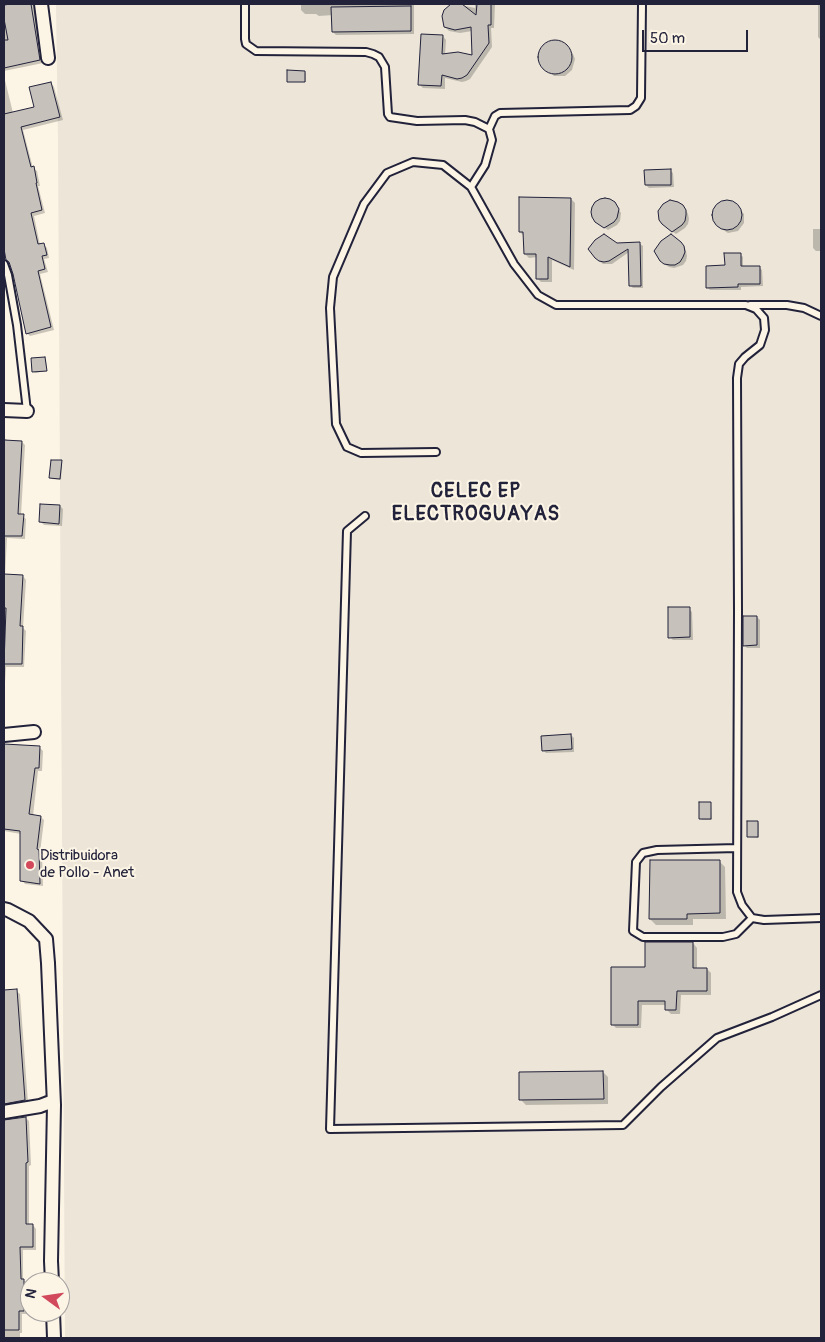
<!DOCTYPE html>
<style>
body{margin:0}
#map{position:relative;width:825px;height:1342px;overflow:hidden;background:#fcf5e5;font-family:Pangolin,sans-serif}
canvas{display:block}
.frame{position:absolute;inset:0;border:5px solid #22223b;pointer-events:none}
.north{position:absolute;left:20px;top:1272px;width:50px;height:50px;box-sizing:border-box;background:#fcf5e5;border:1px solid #a5a1a1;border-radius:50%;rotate:284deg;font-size:14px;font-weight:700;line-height:20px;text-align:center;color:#22223b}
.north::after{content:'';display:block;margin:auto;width:18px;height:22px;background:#d1495b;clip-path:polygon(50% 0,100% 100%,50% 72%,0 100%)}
.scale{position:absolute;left:642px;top:30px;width:106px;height:22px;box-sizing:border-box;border:2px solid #22223b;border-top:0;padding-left:6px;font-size:15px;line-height:18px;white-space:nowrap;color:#22223b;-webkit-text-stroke:4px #fcf5e5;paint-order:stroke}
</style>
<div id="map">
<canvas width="825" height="1342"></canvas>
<div class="frame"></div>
<div class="north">N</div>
<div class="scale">50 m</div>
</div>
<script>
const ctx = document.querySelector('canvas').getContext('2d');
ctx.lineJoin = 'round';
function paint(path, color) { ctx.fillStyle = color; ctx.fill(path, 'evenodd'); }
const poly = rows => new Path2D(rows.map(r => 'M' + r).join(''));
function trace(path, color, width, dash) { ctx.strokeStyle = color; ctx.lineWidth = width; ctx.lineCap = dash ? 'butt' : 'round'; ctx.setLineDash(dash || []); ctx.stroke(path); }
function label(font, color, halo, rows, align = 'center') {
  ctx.font = font + ' Pangolin,sans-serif'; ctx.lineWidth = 4; ctx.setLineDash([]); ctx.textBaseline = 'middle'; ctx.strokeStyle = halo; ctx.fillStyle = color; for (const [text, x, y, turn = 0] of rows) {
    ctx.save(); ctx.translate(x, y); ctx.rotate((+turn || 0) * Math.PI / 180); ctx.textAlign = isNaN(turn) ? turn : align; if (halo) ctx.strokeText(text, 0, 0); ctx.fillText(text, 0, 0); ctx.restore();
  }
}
const built = poly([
 [56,4,821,4,821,1338,65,1338,58,142]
]);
const shadow = poly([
 [16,4,33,4,38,28,37,28,43,63,4,71,4,21,7,20,4,7],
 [301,4,414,4,414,34,336,35,333,32,333,15,319,16,316,14,305,14,301,10],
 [456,4,475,8,475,4,495,4,494,28,491,28,492,47,470,79,466,81,462,82,445,78,445,89,423,88,419,84,443,36,446,40,445,55,474,57,472,31,460,33,449,31,445,27,451,5],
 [818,4,821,4,821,40,818,37],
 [556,42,561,43,566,46,573,54,575,59,572,70,565,76,554,76,543,66,540,61,542,50,550,43],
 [305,72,306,73,306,82,290,82,289,81],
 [4,76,13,113,35,108,51,83,54,87,63,120,23,130,33,168,37,171,40,186,38,186,45,213,34,216,40,245,43,244,47,248,49,258,44,259,48,272,40,274,54,330,30,336,27,333,14,274,10,262,8,259,4,245],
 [670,170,673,173,674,187,649,188,646,185],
 [571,199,575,203,574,270,552,260,552,282,541,282,537,278,537,257,529,258,525,254,524,236,520,232],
 [724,201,734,202,744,214,744,223,738,231,728,233,720,228,716,224,713,215,716,206],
 [617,207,621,213,620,221,617,225,608,230,599,224],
 [686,210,688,214,689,219,688,224,685,228,676,234,666,227],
 [813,229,821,229,821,251,816,251,813,248],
 [616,244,640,244,643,246,643,288,633,288,630,285,629,252,612,264,603,264,599,261],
 [684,246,686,251,687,256,686,261,683,265,674,268,669,267,664,264],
 [740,254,743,257,743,268,759,267,762,270,763,286,741,287,741,290,710,290,707,287,726,267],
 [45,358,46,359,47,371,35,373,34,372],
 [4,438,9,441,22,442,25,445,21,515,26,519,25,539,7,538,5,576,23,576,26,580,23,628,26,631,24,667,6,667,4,698],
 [61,462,62,463,61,480,52,479,51,478],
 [60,506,63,509,62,526,44,525,41,522],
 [689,609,692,612,693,640,673,640,670,637],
 [757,617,760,620,760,648,747,648,744,645],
 [571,735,574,738,574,752,546,753,543,750],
 [39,747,43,751,42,771,38,771,33,816,41,817,44,820,40,853,42,854,43,886,25,884,22,880,21,834,4,831,4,748],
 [710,803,711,804,712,820,702,820,701,819],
 [757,822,759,823,759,838,749,837,748,836],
 [719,861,725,867,726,919,693,919,693,925,656,925,650,919],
 [693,943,697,948,697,969,707,969,711,973,711,995,681,995,680,1014,671,1014,667,1010,666,1005,642,1005,641,1028,616,1028,612,1024,646,968],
 [16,991,20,994,28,1103,4,1109,4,992],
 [603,1072,608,1077,608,1104,526,1105,521,1100],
 [26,1118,29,1121,31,1165,29,1166,29,1225,33,1225,36,1229,36,1250,23,1250,23,1280,27,1284,27,1314,22,1314,22,1333,20,1333,20,1338,4,1338,4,1121]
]);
const building = poly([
 [11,4,31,4,40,60,4,68,4,40,8,40,4,19,4,5,11,4],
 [451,4,462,4,476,15,477,4,491,4,491,25,488,25,489,43,467,75,462,78,457,79,442,75,441,86,418,85,421,34,443,35,442,54,458,52,472,55,471,27,455,30,444,27,442,16,444,10,451,4],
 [411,6,411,31,332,32,331,7,411,6],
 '538 57a17 17 0 1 1 34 0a17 17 0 1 1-34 0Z',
 [287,70,305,71,305,82,287,82,287,70],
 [51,82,60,117,21,127,31,167,34,166,37,183,36,183,42,210,31,213,38,244,44,243,47,255,42,256,45,269,38,271,51,327,26,334,13,274,9,262,6,260,4,249,4,114,34,107,29,87,51,82],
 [671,169,671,185,645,185,644,170,671,169],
 [519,197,571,198,570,267,548,257,548,279,536,279,536,254,524,254,523,232,519,232,519,197],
 [605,198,610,199,615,202,619,209,617,218,614,222,604,228,595,222,592,217,591,212,592,207,595,202,600,199,605,198],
 '712 215a15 15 0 1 1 30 0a15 15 0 1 1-30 0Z',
 [670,200,678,202,683,205,686,210,686,215,685,221,682,225,672,232,662,224,659,220,658,211,663,204,670,200],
 [604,234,617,243,640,242,641,286,629,286,628,249,609,261,604,262,599,261,595,258,588,249,595,240,604,234],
 [671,234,681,242,684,246,685,252,683,257,680,262,675,265,670,265,664,264,660,261,654,251,661,241,671,234],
 [724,253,741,253,741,266,760,266,760,284,738,284,738,287,706,288,706,266,725,265,724,253],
 [45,357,47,371,32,372,31,358,45,357],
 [4,440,22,441,18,514,24,514,22,536,4,536,4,440],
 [51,460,62,460,60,479,49,478,51,460],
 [40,504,60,505,59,524,39,522,40,504],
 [4,574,23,575,20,626,23,626,22,664,4,664,6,608,4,608,4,574],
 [668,607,690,607,690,637,668,638,668,607],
 [743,616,757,616,757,645,743,646,743,616],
 [571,734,572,749,542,751,541,736,571,734],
 [4,744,40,746,39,768,35,768,29,814,41,816,37,849,39,850,40,884,20,881,20,831,4,829,4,744],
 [699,802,711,802,711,819,699,819,699,802],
 [747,821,758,821,758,837,747,837,747,821],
 [650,860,720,860,720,913,687,914,687,919,649,919,650,860],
 [645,942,693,942,693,968,707,968,707,991,677,991,676,1010,665,1010,665,1001,638,1001,638,1025,611,1025,611,967,645,967,645,942],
 [17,989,25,1100,4,1104,4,990,17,989],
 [603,1071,604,1099,519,1100,519,1072,603,1071],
 [26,1117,28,1162,26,1163,26,1224,33,1224,33,1247,20,1247,21,1279,24,1279,24,1311,19,1311,19,1330,4,1330,4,1120,26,1117]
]);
const lane = poly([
 [245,4,245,39,246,44,256,51,366,52,373,54,379,57,385,67,388,114,390,117,417,121,465,120,475,122,489,129,492,140,485,165,471,187],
 [489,129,495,116,500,113,630,110,636,106,641,98,642,4],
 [4,264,8,275,17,325,27,411],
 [750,305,787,305,804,308,821,316],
 [436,452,361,453,347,447,336,424,330,308,333,277,364,204,387,173,413,162,443,165,471,187,514,264,538,295,556,305,746,305,756,309,764,318,765,330,760,345,745,357,739,364,737,378,738,612,737,892,742,905,752,918,764,920,821,918],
 [365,516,347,531,330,1129,623,1125,661,1087,717,1038,772,1017,821,995],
 [737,848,657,850,643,853,636,862,633,931,643,937,723,937,736,934,752,918]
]);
const street = poly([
 [41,4,48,58],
 [4,410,27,411],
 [4,735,34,732],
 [4,909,8,910,29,921,46,939,48,963,54,1105,51,1261,52,1282],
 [4,1112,40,1106,53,1101],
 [53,1312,54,1338]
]);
const markers = [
 [30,865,5,"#d1495b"]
];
const poiNames = [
 ["Distribuidora",40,856],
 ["de Pollo - Anet",40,873]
];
const districtNames = [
 ["CELEC EP",476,492],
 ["ELECTROGUAYAS",476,515]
];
paint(built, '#ece5d8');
paint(shadow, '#0003');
paint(building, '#c6c1bb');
trace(building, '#22223b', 1);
trace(lane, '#22223b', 10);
trace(street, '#22223b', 16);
trace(lane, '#fcf5e5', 6);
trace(street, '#fcf5e5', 12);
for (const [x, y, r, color] of markers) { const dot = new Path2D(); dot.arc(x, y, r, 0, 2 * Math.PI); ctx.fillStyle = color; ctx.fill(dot); trace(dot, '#fcf5e5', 2); }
label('15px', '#22223b', '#fcf5e5', poiNames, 'left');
ctx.letterSpacing = '1px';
label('bold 20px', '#22223b', '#fcf5e5', districtNames);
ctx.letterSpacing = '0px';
</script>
